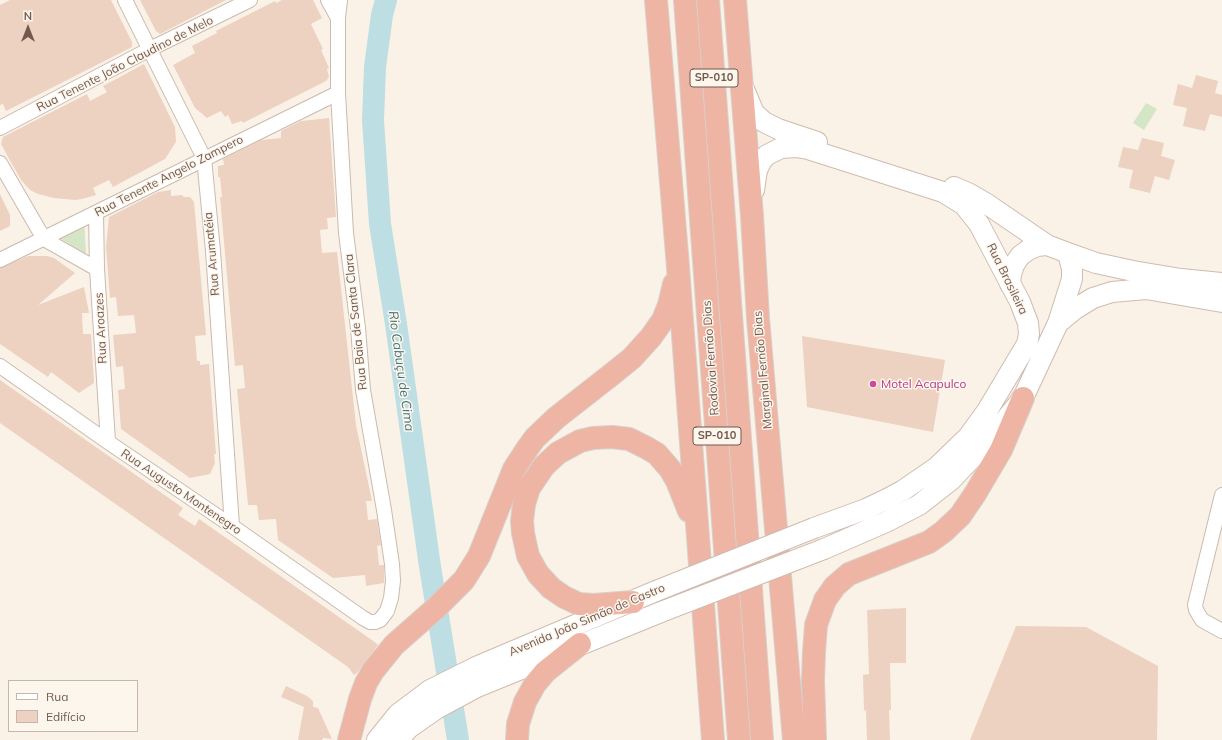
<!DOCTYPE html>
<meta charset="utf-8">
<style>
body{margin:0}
#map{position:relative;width:1222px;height:740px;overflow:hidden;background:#faf2e7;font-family:Mulish,sans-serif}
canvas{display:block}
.legend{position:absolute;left:8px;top:680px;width:130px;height:52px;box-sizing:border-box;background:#fdf6ed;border:1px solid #c5b7ad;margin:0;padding:5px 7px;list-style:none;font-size:12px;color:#71594e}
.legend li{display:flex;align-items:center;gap:8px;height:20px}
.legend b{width:20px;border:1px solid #c5b7ad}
.north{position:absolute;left:8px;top:8px;width:40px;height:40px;-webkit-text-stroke:3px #fdf6ed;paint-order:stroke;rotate:0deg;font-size:11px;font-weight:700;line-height:16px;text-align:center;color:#71594e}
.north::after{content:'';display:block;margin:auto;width:14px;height:18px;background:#71594e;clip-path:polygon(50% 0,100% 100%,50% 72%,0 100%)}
</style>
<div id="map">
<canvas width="1222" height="740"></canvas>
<ul class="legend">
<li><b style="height:5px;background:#fff"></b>Rua</li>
<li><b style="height:11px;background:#edd1c1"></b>Edifício</li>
</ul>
<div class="north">N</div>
</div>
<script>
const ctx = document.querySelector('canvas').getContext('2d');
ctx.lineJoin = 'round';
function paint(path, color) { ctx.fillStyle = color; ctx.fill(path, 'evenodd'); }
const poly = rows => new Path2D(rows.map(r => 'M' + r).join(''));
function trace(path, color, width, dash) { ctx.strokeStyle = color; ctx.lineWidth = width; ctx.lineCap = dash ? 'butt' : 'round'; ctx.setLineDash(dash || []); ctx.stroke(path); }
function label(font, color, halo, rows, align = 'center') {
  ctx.font = font + ' Mulish,sans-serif'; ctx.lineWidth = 3; ctx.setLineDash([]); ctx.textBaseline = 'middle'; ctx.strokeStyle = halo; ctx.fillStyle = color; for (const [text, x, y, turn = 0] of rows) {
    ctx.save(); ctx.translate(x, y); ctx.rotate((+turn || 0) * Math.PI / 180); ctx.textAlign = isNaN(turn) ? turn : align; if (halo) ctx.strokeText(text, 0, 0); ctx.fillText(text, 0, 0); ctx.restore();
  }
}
const green = poly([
 [1146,103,1157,109,1144,130,1133,123],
 [84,218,86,254,55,235]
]);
const river = poly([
 [386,0,382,15,375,67,373,120,380,224,396,324,429,560,458,740]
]);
const building = poly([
 [10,0,111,0,132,42,132,47,6,111,3,104,0,105,0,5],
 [140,0,226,0,160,34,156,31],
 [282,0,313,0,322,18,311,24,323,49,321,50,329,68,327,69,329,77,326,81,243,123,242,121,232,124,228,115,225,117,221,111,207,118,195,108,173,65,195,53,192,46,217,33,216,31,275,1,276,3],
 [144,64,175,127,176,142,165,159,113,187,109,180,93,188,96,195,82,199,75,200,54,198,38,194,30,190,21,180,12,164,1,144,3,137,87,94,90,101,107,92,103,86],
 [1196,75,1218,81,1215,93,1222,95,1222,117,1210,114,1205,131,1183,126,1187,108,1173,105,1178,84,1192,88],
 [329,118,336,217,327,218,328,229,320,230,322,253,337,252,356,425,372,501,366,501,368,520,377,519,381,545,377,546,379,565,384,565,384,583,366,586,365,575,333,578,278,540,276,519,259,520,257,505,248,505,237,389,245,388,243,365,235,366,220,197,222,197,220,177,218,177,218,166,224,165,223,159,261,140,281,138,281,131,301,121],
 [1142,138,1164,143,1161,156,1175,160,1169,180,1155,176,1150,193,1129,188,1133,170,1118,167,1123,147,1138,150],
 [171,190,171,196,182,195,184,197,190,197,194,202,206,335,195,336,197,361,200,361,200,365,209,364,216,454,214,454,215,463,210,474,190,478,121,429,118,390,125,389,123,366,116,367,113,335,136,333,134,315,118,316,116,297,110,298,106,247,109,217,158,192],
 [0,194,10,215,10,226,0,231],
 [28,256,47,256,54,258,75,273,38,305,84,287,89,313,82,313,83,334,91,334,94,383,79,393,51,372,48,377,0,344,0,268],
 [802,336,945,360,933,432,807,407],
 [0,380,183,508,178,515,195,526,199,519,376,643,378,645,358,672,354,675,348,667,0,423],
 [906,608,906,663,890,663,891,710,889,710,890,740,867,740,866,710,864,711,863,675,869,674,867,610],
 [1016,626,1086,627,1158,666,1157,740,970,740],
 [286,686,307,696,313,701,313,707,318,708,332,739,323,738,322,740,298,740,304,707,281,697]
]);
const street = poly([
 [125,0,204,158,213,251,232,526],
 [328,0,338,18],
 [0,128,150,49,250,0],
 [0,163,44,239,97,269],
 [96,213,97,269,108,442],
 [0,260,338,93],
 [0,366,108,442,232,526,363,618,370,622,375,622,380,620,387,611,391,598,393,581,392,564,384,510,363,390,358,328,346,233,338,93,338,18,340,0],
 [1222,495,1195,605,1196,610,1202,620,1222,631]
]);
const secondary = poly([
 [744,89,754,113,764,122,778,129,817,142],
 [954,187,968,193,987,204,1047,245,1068,253,1096,263,1133,271,1181,279,1222,283],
 [754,190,757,170,762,160,767,155,781,148,796,147,808,149,943,192,964,205,979,224,1020,302,1028,323,1029,334,1027,344,987,411,968,437,937,467,902,491,887,499,866,509,814,528],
 [1010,284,1011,274,1014,265,1020,256,1028,250,1037,246,1047,245],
 [1058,323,1072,279,1072,269,1068,253],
 [824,549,886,522,919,505,951,480,988,441,1023,398,1058,323,1075,309,1093,298,1112,292,1146,289,1222,302],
 [377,740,398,714,430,690,476,667,656,591],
 [398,740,409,728,436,709,477,687,661,612]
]);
const highway = poly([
 [656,0,678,267,713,740],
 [685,0,739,740],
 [708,0,762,740],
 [735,0,752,216,758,318,794,740],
 [633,602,594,605,579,604,564,597,551,588,538,574,528,556,523,533,522,521,524,504,529,488,544,466,558,453,580,441,593,438,612,437,629,439,647,448,657,454,670,469,677,481,689,511],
 [349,740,360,699,366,683,373,671,394,645,436,608,464,580,479,556,514,469,527,449,535,438,556,418,611,375,632,358,651,337,663,320,669,305,674,284],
 [517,740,518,724,525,702,535,684,545,672,580,644],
 [815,740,813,681,814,652,816,625,825,600,835,586,849,574,929,542,943,532,960,516,975,494,1001,450,1023,398]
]);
const secondaryBridge = poly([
 [656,591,814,528],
 [661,612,824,549]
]);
const markers = [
 [873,384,4,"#d1479c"]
];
const shields = [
 [714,78,48],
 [717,436,48]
];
const shieldNames = [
 ["SP-010",714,78],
 ["SP-010",717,436]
];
const streetNames = [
 ["Rua Tenente João Claudino de Melo",125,64,-27],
 ["Rua Tenente Angelo Zampero",169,176,-27],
 ["Rua Arumatéia",212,254,-95],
 ["Rua Brasileira",1007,279,64],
 ["Rua Baia de Santa Clara",356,322,-96],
 ["Rua Aroazes",101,328,-93],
 ["Rodovia Fernão Dias",711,358,-94],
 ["Marginal Fernão Dias",763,370,-95],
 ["Rua Augusto Montenegro",181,492,34],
 ["Avenida João Simão de Castro",587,620,-23]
];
const hotelNames = [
 ["Motel Acapulco",881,384]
];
const waterNames = [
 ["Rio Cabuçu de Cima",401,371,82]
];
paint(green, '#d5e6c7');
trace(river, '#bddee2', 22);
paint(building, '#edd1c1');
trace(street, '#cbbaae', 16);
trace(secondary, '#cfbbaf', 22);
trace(highway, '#d7d1cd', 24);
trace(street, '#fff', 14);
trace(secondary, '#fff', 20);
trace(highway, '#eeb4a4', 22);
trace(secondaryBridge, '#cfbbaf', 22, []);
trace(secondaryBridge, '#fff', 20);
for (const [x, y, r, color] of markers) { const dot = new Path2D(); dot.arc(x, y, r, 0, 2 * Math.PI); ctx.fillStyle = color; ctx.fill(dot); trace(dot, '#fdf6ed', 1.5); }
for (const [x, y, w] of shields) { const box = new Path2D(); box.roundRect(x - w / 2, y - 9, w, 18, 3); ctx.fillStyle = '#fdf6ed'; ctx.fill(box); trace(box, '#71594e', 1); }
label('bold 11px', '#71594e', null, shieldNames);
label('12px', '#71594e', '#fdf6ed', streetNames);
label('12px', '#b23c85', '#fdf6ed', hotelNames, 'left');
label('italic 13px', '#47757b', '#fdf6ed', waterNames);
</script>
